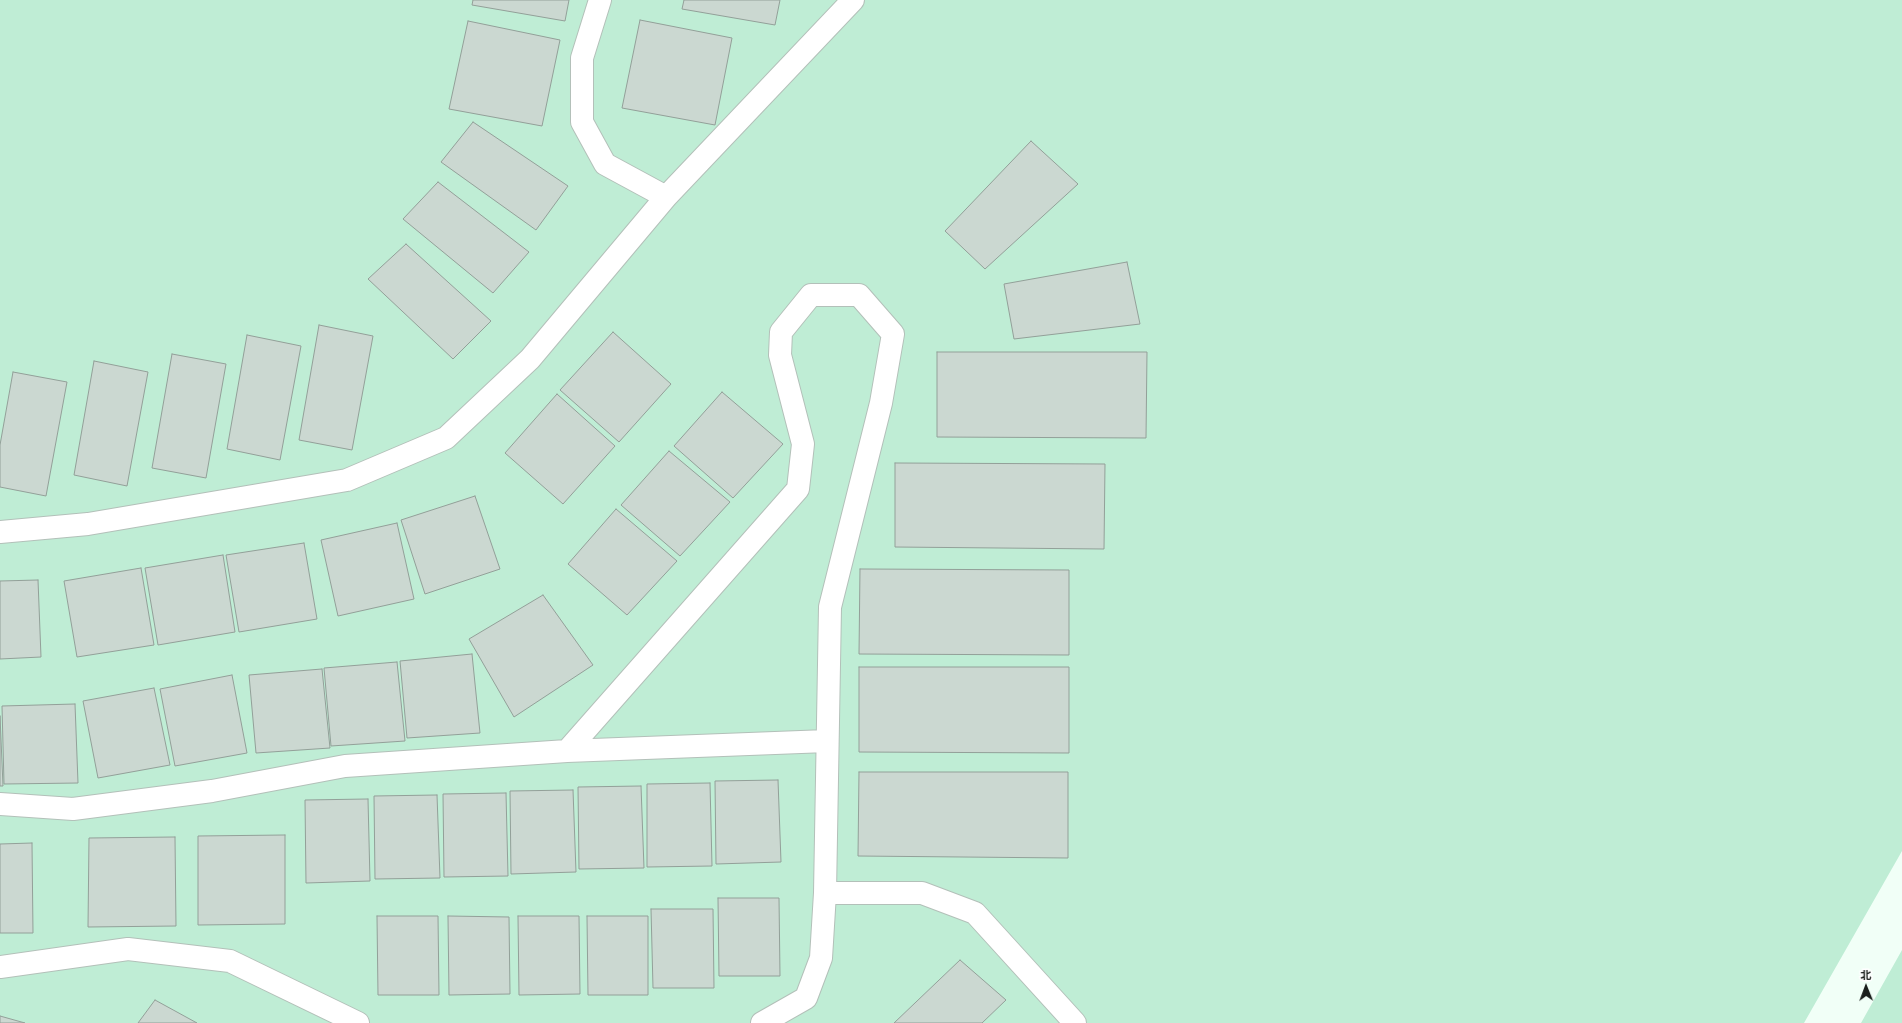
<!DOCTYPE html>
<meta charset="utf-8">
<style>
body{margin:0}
#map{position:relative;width:1902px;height:1023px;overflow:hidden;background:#f1fff7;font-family:"Noto Sans","Noto Sans SC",sans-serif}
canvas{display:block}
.north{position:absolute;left:1846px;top:967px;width:40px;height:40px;-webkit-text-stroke:3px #fff;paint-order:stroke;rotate:359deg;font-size:11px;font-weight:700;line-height:16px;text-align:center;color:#1a1f1c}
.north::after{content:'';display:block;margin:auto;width:14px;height:18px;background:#1a1f1c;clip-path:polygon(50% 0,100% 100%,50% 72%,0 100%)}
</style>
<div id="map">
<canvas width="1902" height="1023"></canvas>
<div class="north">北</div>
</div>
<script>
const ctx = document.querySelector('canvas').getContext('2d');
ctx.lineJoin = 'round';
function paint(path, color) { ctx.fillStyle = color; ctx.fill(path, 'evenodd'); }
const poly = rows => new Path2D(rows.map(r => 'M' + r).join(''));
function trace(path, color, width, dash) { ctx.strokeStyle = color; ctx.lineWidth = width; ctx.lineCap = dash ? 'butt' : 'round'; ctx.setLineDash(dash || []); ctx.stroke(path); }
const green = poly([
 [0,0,1902,0,1902,851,1804,1023,0,1023],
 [1902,950,1902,1023,1861,1023]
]);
const building = poly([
 [473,0,569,0,565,21,472,5,473,0],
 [684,0,780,0,775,25,682,9,684,0],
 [640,20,732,38,715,125,622,108,640,20],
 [468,21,560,40,542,126,449,109,468,21],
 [473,122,568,186,536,230,441,162,473,122],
 [1031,141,1078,184,985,269,945,231,1031,141],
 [438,182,529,252,493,293,403,219,438,182],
 [406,244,491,321,453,359,368,279,406,244],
 [1127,262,1140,324,1014,339,1004,284,1127,262],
 [319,325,373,336,352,450,299,440,319,325],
 [613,332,671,384,619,442,560,390,613,332],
 [247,335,301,346,280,460,227,449,247,335],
 [937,352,1147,352,1146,438,937,437,937,352],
 [172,354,226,364,206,478,152,468,172,354],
 [94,361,148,372,127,486,74,475,94,361],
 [13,372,67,382,46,496,0,487,0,445,13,372],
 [722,392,783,444,733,498,674,446,722,392],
 [557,394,615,446,563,504,505,453,557,394],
 [669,451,730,502,680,556,621,505,669,451],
 [895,463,1105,464,1104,549,895,547,895,463],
 [475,496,500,569,425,594,401,520,475,496],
 [616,509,677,561,627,615,568,564,616,509],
 [397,523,414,599,338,616,321,540,397,523],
 [304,543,317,619,239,632,226,555,304,543],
 [223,555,235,632,158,645,145,568,223,555],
 [141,568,154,645,77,657,64,581,141,568],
 [860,569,1069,570,1069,655,859,654,860,569],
 [38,580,41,657,0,659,0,581,38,580],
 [543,595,593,665,514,717,469,639,543,595],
 [472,654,480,733,407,738,400,661,472,654],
 [397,662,405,741,331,746,324,668,397,662],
 [859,667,1069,667,1069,753,859,752,859,667],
 [322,669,330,748,256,753,249,675,322,669],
 [232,675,247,753,175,766,160,689,232,675],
 [154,688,170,765,98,778,83,701,154,688],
 [75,704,78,783,4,784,2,706,75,704],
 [0,716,3,786,0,786,0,716],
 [859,772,1068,772,1068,858,858,856,859,772],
 [778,780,781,862,716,864,715,781,778,780],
 [710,783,712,866,647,867,647,784,710,783],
 [641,786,644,868,579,869,578,787,641,786],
 [573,790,576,872,511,874,510,791,573,790],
 [506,793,508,876,444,877,443,794,506,793],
 [437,795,440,878,375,879,374,796,437,795],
 [368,799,370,881,306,883,305,800,368,799],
 [285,835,285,924,198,925,198,836,285,835],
 [175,837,176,926,88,927,89,838,175,837],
 [32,843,33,933,0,933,0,844,32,843],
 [718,898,779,898,780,976,719,976,718,898],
 [651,909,713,909,714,988,653,988,651,909],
 [377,916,438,916,439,995,378,995,377,916],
 [448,916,509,917,510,994,449,995,448,916],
 [518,916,579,916,580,994,519,995,518,916],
 [587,916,648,916,648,995,588,995,587,916],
 [960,960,1006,1000,982,1023,894,1023,960,960],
 [155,1000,197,1023,138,1023,155,1000],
 [0,1016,25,1023,0,1023,0,1016]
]);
const minor = poly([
 [600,0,582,58,582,122,605,164,666,197],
 [0,532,88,524,347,480,446,438,530,359,666,197,853,0],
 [567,751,798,489,803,444,780,355,781,332,811,295,859,295,893,334,881,403,830,607,825,893,922,893,975,913,1075,1023],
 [0,804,73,809,212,791,345,766,567,751,827,741],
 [0,967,128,949,230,961,358,1023],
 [762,1023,806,998,821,958,825,893]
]);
paint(green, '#bfedd5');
paint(building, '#cbd8d1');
trace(building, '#93a099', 1);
trace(minor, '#b3c0b9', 24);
trace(minor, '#fff', 22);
</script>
